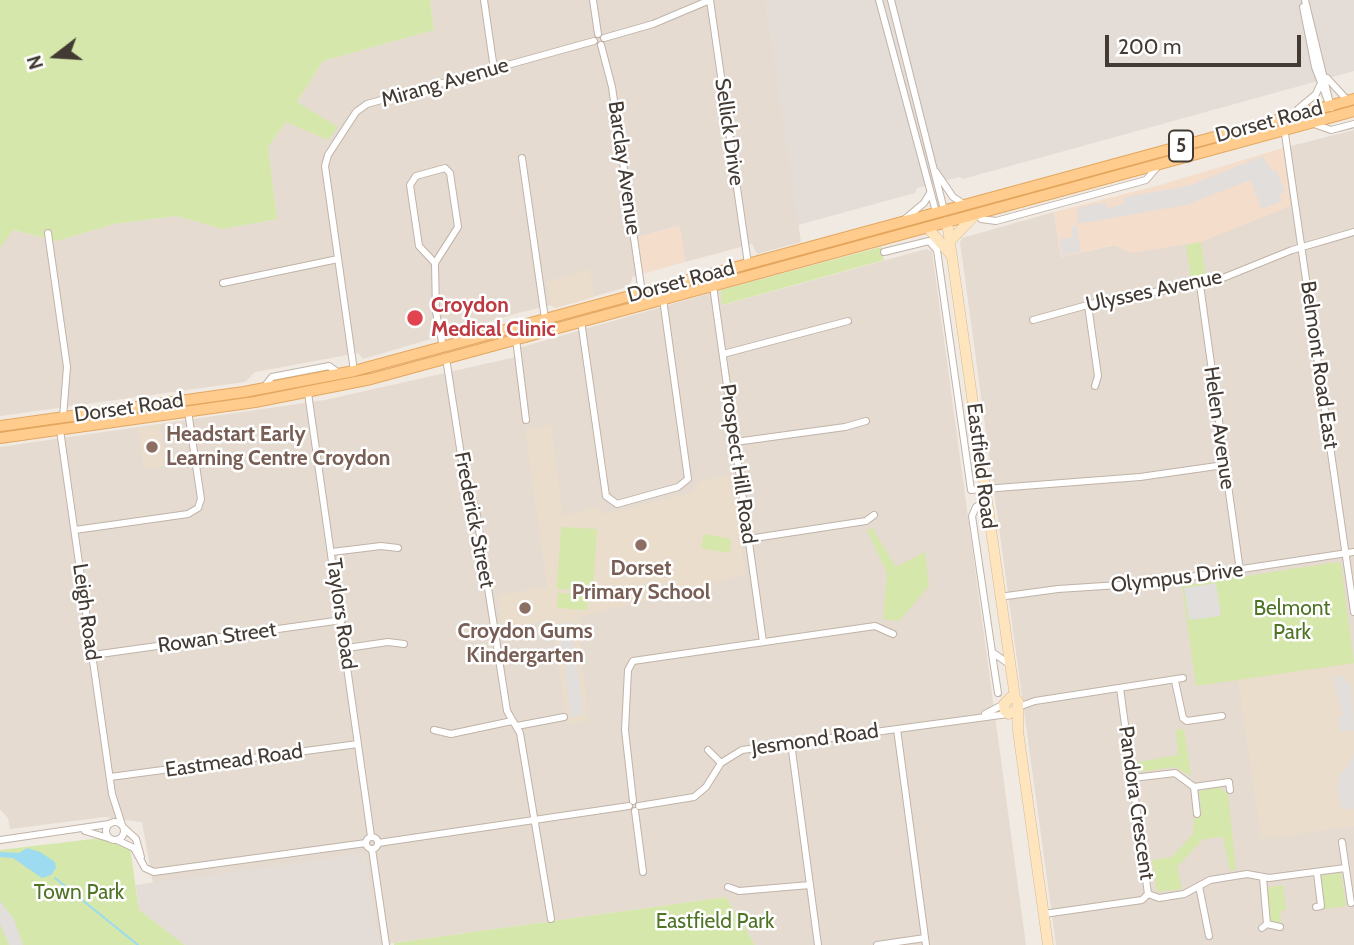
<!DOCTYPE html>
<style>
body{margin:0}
#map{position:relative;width:1354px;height:945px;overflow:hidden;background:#f1eae2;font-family:Cabin,sans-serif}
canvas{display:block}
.north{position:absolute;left:21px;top:21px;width:70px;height:70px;-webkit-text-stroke:5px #fff;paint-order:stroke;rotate:253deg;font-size:19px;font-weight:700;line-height:28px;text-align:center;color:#433a33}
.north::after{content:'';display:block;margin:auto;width:24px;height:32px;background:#433a33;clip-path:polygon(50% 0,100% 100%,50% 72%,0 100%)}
.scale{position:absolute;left:1105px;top:35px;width:196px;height:32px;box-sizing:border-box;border:4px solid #433a33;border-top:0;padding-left:9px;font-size:21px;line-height:24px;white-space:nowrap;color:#433a33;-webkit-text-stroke:5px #fff;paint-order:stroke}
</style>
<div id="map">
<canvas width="1354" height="945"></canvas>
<div class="north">N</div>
<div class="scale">200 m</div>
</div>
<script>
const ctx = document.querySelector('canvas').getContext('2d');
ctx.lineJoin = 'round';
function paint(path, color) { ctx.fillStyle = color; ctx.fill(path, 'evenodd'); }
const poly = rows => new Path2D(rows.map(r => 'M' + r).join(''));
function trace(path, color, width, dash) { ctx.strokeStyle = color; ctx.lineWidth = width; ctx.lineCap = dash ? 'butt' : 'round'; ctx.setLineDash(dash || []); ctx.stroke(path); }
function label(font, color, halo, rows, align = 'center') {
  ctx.font = font + ' Cabin,sans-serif'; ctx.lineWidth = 5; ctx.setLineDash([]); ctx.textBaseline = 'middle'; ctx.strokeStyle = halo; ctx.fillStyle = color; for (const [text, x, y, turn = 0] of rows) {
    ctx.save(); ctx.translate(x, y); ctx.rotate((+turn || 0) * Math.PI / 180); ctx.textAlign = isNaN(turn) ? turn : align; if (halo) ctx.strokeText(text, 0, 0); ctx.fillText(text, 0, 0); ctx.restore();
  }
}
const residential = poly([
 [430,0,766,0,801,242,757,254,752,244,685,262,679,226,637,237,642,274,632,277,630,286,555,308,551,305,518,313,363,359,358,353,255,372,245,382,0,416,0,248,12,230,57,241,114,224,176,216,223,229,277,219,268,147,286,122,328,140,337,127,297,102,323,61,434,30],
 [1354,130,1354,945,1056,945,960,242,962,238,1054,212,1061,257,1290,206,1283,148],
 [926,249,932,251,1026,945,755,945,726,897,379,945,364,854,153,884,142,822,104,817,10,829,8,818,0,809,0,447,325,400,516,357,515,349,721,290,723,305]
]);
const commercial = poly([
 [1283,148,1290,206,1201,242,1131,253,1113,245,1061,257,1054,212,1160,185],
 [680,226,685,262,642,274,637,237]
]);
const industrial = poly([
 [766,0,1354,0,1354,71,963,179,960,177,917,188,915,193,798,225],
 [364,854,379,945,185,945,139,910,136,885]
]);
const education = poly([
 [590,269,594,297,555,308,551,305,547,281],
 [160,424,166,466,144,469,138,428],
 [551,425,563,516,600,506,602,515,692,492,699,481,731,475,745,574,577,618,589,720,567,724,552,621,502,627,498,595,547,587,525,429],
 [1354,663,1354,826,1261,839,1238,680]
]);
const green = poly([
 [0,0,430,0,434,30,323,61,297,102,338,127,328,140,286,122,268,147,277,219,223,229,176,216,114,224,57,241,13,230,0,248],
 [1201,242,1206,277,1191,279,1186,245],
 [881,247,884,260,722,305,721,290],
 [561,527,597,529,593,591,557,589],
 [872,528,896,567,925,552,929,586,899,621,883,619,887,573,867,530],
 [704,534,731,539,729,553,701,548],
 [1337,562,1341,564,1354,663,1196,686,1182,586],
 [558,593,588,595,587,610,557,608],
 [1184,729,1191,776,1175,767,1140,772,1138,762,1178,755,1176,730],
 [1219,787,1228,794,1236,870,1230,870,1223,837,1203,839,1177,867,1182,889,1157,892,1152,860,1172,857,1193,834,1194,818,1202,817,1199,791],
 [101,838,130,847,139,910,185,945,0,945,0,850],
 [1341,873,1346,906,1325,909,1321,876],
 [1283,885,1286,910,1280,911,1281,923,1273,924,1269,921,1265,888],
 [726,897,755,945,394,945,394,943]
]);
const parking = poly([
 [1263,156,1271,171,1276,170,1285,192,1279,195,1282,201,1262,209,1250,180,1186,205,1078,224,1077,208,1106,202,1107,208,1114,207,1124,203,1125,197,1188,186],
 [1077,226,1081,251,1062,256,1060,239,1073,237,1071,227],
 [1216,583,1221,616,1189,620,1184,588],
 [571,622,584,714,570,717,563,646,559,646,556,624],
 [1345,676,1346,683,1351,683,1354,730,1340,732,1338,717,1343,716,1333,677],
 [1354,752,1354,808,1342,810,1336,787,1340,786,1339,773,1345,771],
 [0,901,14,919,23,945,9,945,0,924]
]);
const water = poly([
 [27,848,40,852,55,862,56,868,51,875,42,878,13,858,0,857,0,852,19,853]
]);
const stream = poly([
 [55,878,138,945]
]);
const street = poly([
 [484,0,494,69],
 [593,0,598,34],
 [879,0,936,212],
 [891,0,944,210],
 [1305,0,1331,108],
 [1303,7,1315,67,1328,101],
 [604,38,653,24,710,0,748,264],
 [601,45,612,87,642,293],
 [1327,78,1348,101],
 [1295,115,1298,109,1316,94,1320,85],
 [1311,123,1331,130,1354,124],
 [1284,127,1354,612],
 [522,158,545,319],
 [936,172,953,197,964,204],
 [978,214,981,219,996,221,1146,180,1157,167],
 [906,218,924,203,930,193],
 [48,233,67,367,63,417],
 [884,252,929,241,937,250,971,490,1140,477,1224,465],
 [435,263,419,246,410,185,416,176,445,168,450,173,458,227,435,263,436,312,443,347],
 [223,283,338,259],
 [1200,285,1240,571],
 [713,286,763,642],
 [1088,305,1098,376,1095,386],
 [1033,320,1113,298,1208,284,1292,250,1354,232],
 [581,321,606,496,617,504,678,487,688,479,663,299],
 [516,339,526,420],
 [723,354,848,321],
 [446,358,463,468,476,510,507,711,520,733,551,919],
 [354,371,325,166,328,155,356,112,367,104,594,41],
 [264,387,272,377,329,366,340,374],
 [308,393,371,836],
 [60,430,112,794,122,825],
 [735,442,845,427,866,421],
 [985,501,976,507,972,516,992,652,1009,664],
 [75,530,188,514,198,508,201,499,188,411],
 [748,539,866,521,874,515],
 [332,552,381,546,398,548],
 [999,597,1058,589,1150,583,1354,552],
 [347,648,388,642,404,644],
 [992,654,998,693],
 [93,655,342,620],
 [1175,681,1183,718,1187,721,1222,716],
 [1018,707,1035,701,1183,678],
 [985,714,1004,704],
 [517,726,564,717],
 [897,729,926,945],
 [434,730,451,734,512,721],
 [791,743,818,945],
 [708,750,721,763],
 [110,777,358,744],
 [1133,778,1175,773,1194,787,1229,782,1230,790],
 [1194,787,1197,814],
 [633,801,625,730,628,670,633,661,875,626,893,634],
 [639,806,694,797,706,787,721,763,742,750,1008,714],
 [635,811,643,872],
 '106 831a9 9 0 1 1 18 0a9 9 0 1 1-18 0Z',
 [123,827,136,839,141,857],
 [85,831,108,838],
 '366 843a6 6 0 1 1 12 0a6 6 0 1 1-12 0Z',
 [0,840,109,824],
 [117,840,134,848,145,868,154,872,366,843],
 [1342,842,1351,903],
 [378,843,629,806],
 [372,849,386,945],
 [1263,878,1267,924],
 [1199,886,1209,936],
 [728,887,739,891,810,885],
 [1148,894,1159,898,1184,894,1210,880,1247,874,1269,878,1345,868],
 [1316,907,1321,906,1317,873],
 [1044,914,1142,900,1148,894,1120,688],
 [1262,928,1267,924,1280,927],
 [877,945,925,938]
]);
const secondary = poly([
 [947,222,1015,697],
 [928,228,951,255],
 [952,239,975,215],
 [1016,710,1009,714,1005,711,1004,704,1011,697,1018,701,1018,731,1048,945]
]);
const primary = poly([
 [0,426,244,392,354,371,1354,99],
 [0,438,255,402,371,379,1354,111]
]);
const markers = [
 [415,318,9,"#e0444e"],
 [152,447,7,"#8d6e63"],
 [641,545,7,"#8d6e63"],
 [525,608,7,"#8d6e63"]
];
const shields = [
 [1181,146,24]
];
const shieldNames = [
 ["5",1181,146]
];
const streetNames = [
 ["Mirang Avenue",445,83,-16],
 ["Dorset Road",1269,122,-15],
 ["Sellick Drive",729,132,82],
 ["Barclay Avenue",624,168,82],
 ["Dorset Road",681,282,-15],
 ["Ulysses Avenue",1154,291,-12],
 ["Belmont Road East",1319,365,82],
 ["Dorset Road",129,408,-8],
 ["Helen Avenue",1219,428,82],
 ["Prospect Hill Road",738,464,82],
 ["Eastfield Road",981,466,83],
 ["Frederick Street",474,520,79],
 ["Olympus Drive",1177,578,-7],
 ["Leigh Road",86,612,82],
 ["Taylors Road",341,614,82],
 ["Rowan Street",217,638,-8],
 ["Jesmond Road",815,740,-8],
 ["Eastmead Road",234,761,-8],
 ["Pandora Crescent",1136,803,82]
];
const healthNames = [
 ["Croydon",431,306],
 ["Medical Clinic",431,330]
];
const educationNames = [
 ["Headstart Early",166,435,"left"],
 ["Learning Centre Croydon",166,459,"left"],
 ["Dorset",641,569],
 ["Primary School",641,593],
 ["Croydon Gums",525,632],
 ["Kindergarten",525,656]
];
const parkNames = [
 ["Belmont",1292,609],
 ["Park",1292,633],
 ["Town Park",79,893],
 ["Eastfield Park",715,922]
];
paint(residential, '#e5dbd0');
paint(commercial, '#f5ddcc');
paint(industrial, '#e3dcd7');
paint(education, '#ebddcc');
paint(green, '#d5e7aa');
paint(parking, '#e1dedb');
paint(water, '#9cdbf0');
trace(stream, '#9cdbf0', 2);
trace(street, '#c0b3a8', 8);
trace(secondary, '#d5b993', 11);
trace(primary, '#e4a65e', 12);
trace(street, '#fff', 6);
trace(secondary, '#ffe5be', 10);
trace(primary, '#ffcc8d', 10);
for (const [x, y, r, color] of markers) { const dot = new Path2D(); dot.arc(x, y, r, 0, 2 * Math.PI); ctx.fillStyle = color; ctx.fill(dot); trace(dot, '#fff', 2.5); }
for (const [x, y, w] of shields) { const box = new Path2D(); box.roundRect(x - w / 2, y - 15.5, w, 31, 5); ctx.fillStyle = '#fff'; ctx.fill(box); trace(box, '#433a33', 2); }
label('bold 19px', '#433a33', null, shieldNames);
label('21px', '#433a33', '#fff', streetNames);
label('bold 21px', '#be3a42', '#fff', healthNames, 'left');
label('bold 21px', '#785e54', '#fff', educationNames);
label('21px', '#507426', '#fff', parkNames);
</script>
